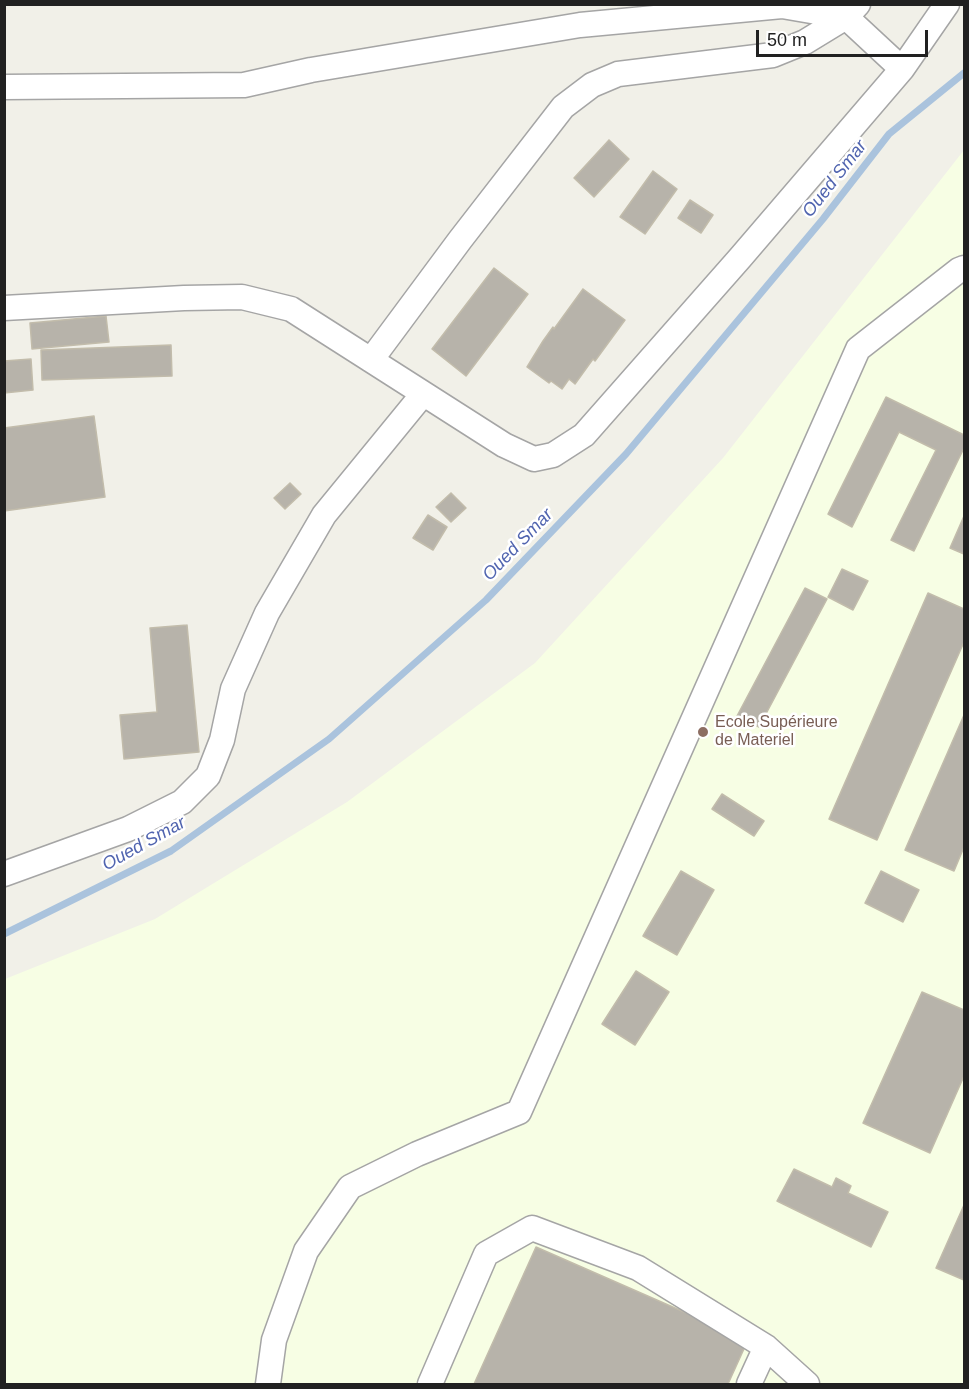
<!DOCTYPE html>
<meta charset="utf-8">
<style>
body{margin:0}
#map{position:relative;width:969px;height:1389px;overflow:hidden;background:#f1f0e8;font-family:Arial,sans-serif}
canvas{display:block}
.frame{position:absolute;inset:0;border:6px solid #212121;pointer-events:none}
.scale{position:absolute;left:756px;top:30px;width:172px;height:27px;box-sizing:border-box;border:3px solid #212121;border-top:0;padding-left:8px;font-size:18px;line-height:21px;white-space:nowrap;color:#212121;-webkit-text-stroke:4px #fff;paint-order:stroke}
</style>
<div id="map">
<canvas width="969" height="1389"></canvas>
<div class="frame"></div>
<div class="scale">50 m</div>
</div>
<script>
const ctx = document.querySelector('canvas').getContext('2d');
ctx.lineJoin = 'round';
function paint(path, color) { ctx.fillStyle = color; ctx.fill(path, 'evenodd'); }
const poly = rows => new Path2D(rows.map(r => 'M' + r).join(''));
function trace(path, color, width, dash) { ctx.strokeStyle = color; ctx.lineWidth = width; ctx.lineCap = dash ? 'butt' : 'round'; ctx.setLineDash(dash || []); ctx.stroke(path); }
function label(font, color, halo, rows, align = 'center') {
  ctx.font = font + ' Arial,sans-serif'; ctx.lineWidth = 5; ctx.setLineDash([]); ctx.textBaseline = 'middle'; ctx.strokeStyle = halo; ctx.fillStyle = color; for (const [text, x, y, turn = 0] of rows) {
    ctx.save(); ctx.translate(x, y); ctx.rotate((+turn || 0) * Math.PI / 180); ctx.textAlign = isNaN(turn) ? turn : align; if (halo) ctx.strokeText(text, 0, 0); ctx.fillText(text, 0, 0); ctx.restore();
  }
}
const education = poly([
 [964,150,964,1384,5,1384,5,979,155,919,347,802,535,663,723,458]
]);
const stream = poly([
 [4,934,171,851,329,739,486,600,626,454,823,219,889,134,964,73]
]);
const building = poly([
 [609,140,629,159,594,197,574,178,609,140],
 [653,171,677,189,645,234,620,217,653,171],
 [690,200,713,215,701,233,678,218,690,200],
 [494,268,528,294,466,376,432,349,494,268],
 [583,289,625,320,595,361,593,359,575,384,569,379,562,389,551,381,549,383,527,367,543,341,553,327,554,329,583,289],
 [106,316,109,342,32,349,30,323,106,316],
 [171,345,172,376,42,380,41,350,171,345],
 [31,359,33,390,4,393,4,361,31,359],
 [886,397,964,435,964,448,914,551,891,540,936,450,899,432,852,527,828,514,886,397],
 [94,416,105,497,4,511,4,428,94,416],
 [290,483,301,494,285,509,274,498,290,483],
 [451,493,466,508,451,522,436,507,451,493],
 [428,515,447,527,433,550,413,538,428,515],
 [964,516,964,554,950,548,964,516],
 [842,569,868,581,853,610,828,597,842,569],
 [805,588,827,599,759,727,737,716,805,588],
 [928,593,964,609,964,642,877,840,829,819,928,593],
 [187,625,199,752,124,759,120,715,157,712,150,628,187,625],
 [964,715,964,847,954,871,905,850,964,715],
 [722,794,764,821,754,836,712,809,722,794],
 [681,871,714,890,677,955,643,936,681,871],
 [881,871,919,890,903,922,865,903,881,871],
 [636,971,669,992,635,1045,602,1024,636,971],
 [922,992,964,1010,964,1076,930,1153,863,1123,922,992],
 [794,1169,832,1187,836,1178,851,1186,848,1193,888,1212,871,1247,777,1201,794,1169],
 [964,1205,964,1280,936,1268,964,1205],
 [536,1247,748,1340,728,1384,474,1384,536,1247]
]);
const minor = poly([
 [4,87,244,85,311,70,580,25,782,6,846,17,902,69],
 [4,308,184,298,242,297,291,309,504,445,534,459,553,455,584,435,740,258,902,69,947,4],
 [371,360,460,240,563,107,592,85,618,74,773,55,805,42,846,17,858,4],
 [4,874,128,829,182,802,208,776,222,740,233,689,267,613,324,515,423,394],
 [268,1384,274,1340,306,1251,350,1187,417,1154,519,1112,858,349,959,270,964,268],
 [430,1384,486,1254,532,1228,638,1268,766,1347,807,1384],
 [749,1384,766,1347]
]);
const markers = [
 [703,732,6,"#8d6e63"]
];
const educationNames = [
 ["Ecole Supérieure",715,723],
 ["de Materiel",715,741]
];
const waterNames = [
 ["Oued Smar",835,179,-52],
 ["Oued Smar",518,545,-46],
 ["Oued Smar",144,844,-29]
];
paint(education, '#f7fee4');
trace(stream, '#aac3dd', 7);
paint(building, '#b7b3aa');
trace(building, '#c2bcab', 1.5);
trace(minor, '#a5a5a5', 27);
trace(minor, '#fff', 24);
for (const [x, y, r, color] of markers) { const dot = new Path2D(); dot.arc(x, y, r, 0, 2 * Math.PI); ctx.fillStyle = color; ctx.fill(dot); trace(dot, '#fff', 2); }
label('16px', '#785e54', '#fff', educationNames, 'left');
label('italic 18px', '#5064af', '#fff', waterNames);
</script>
